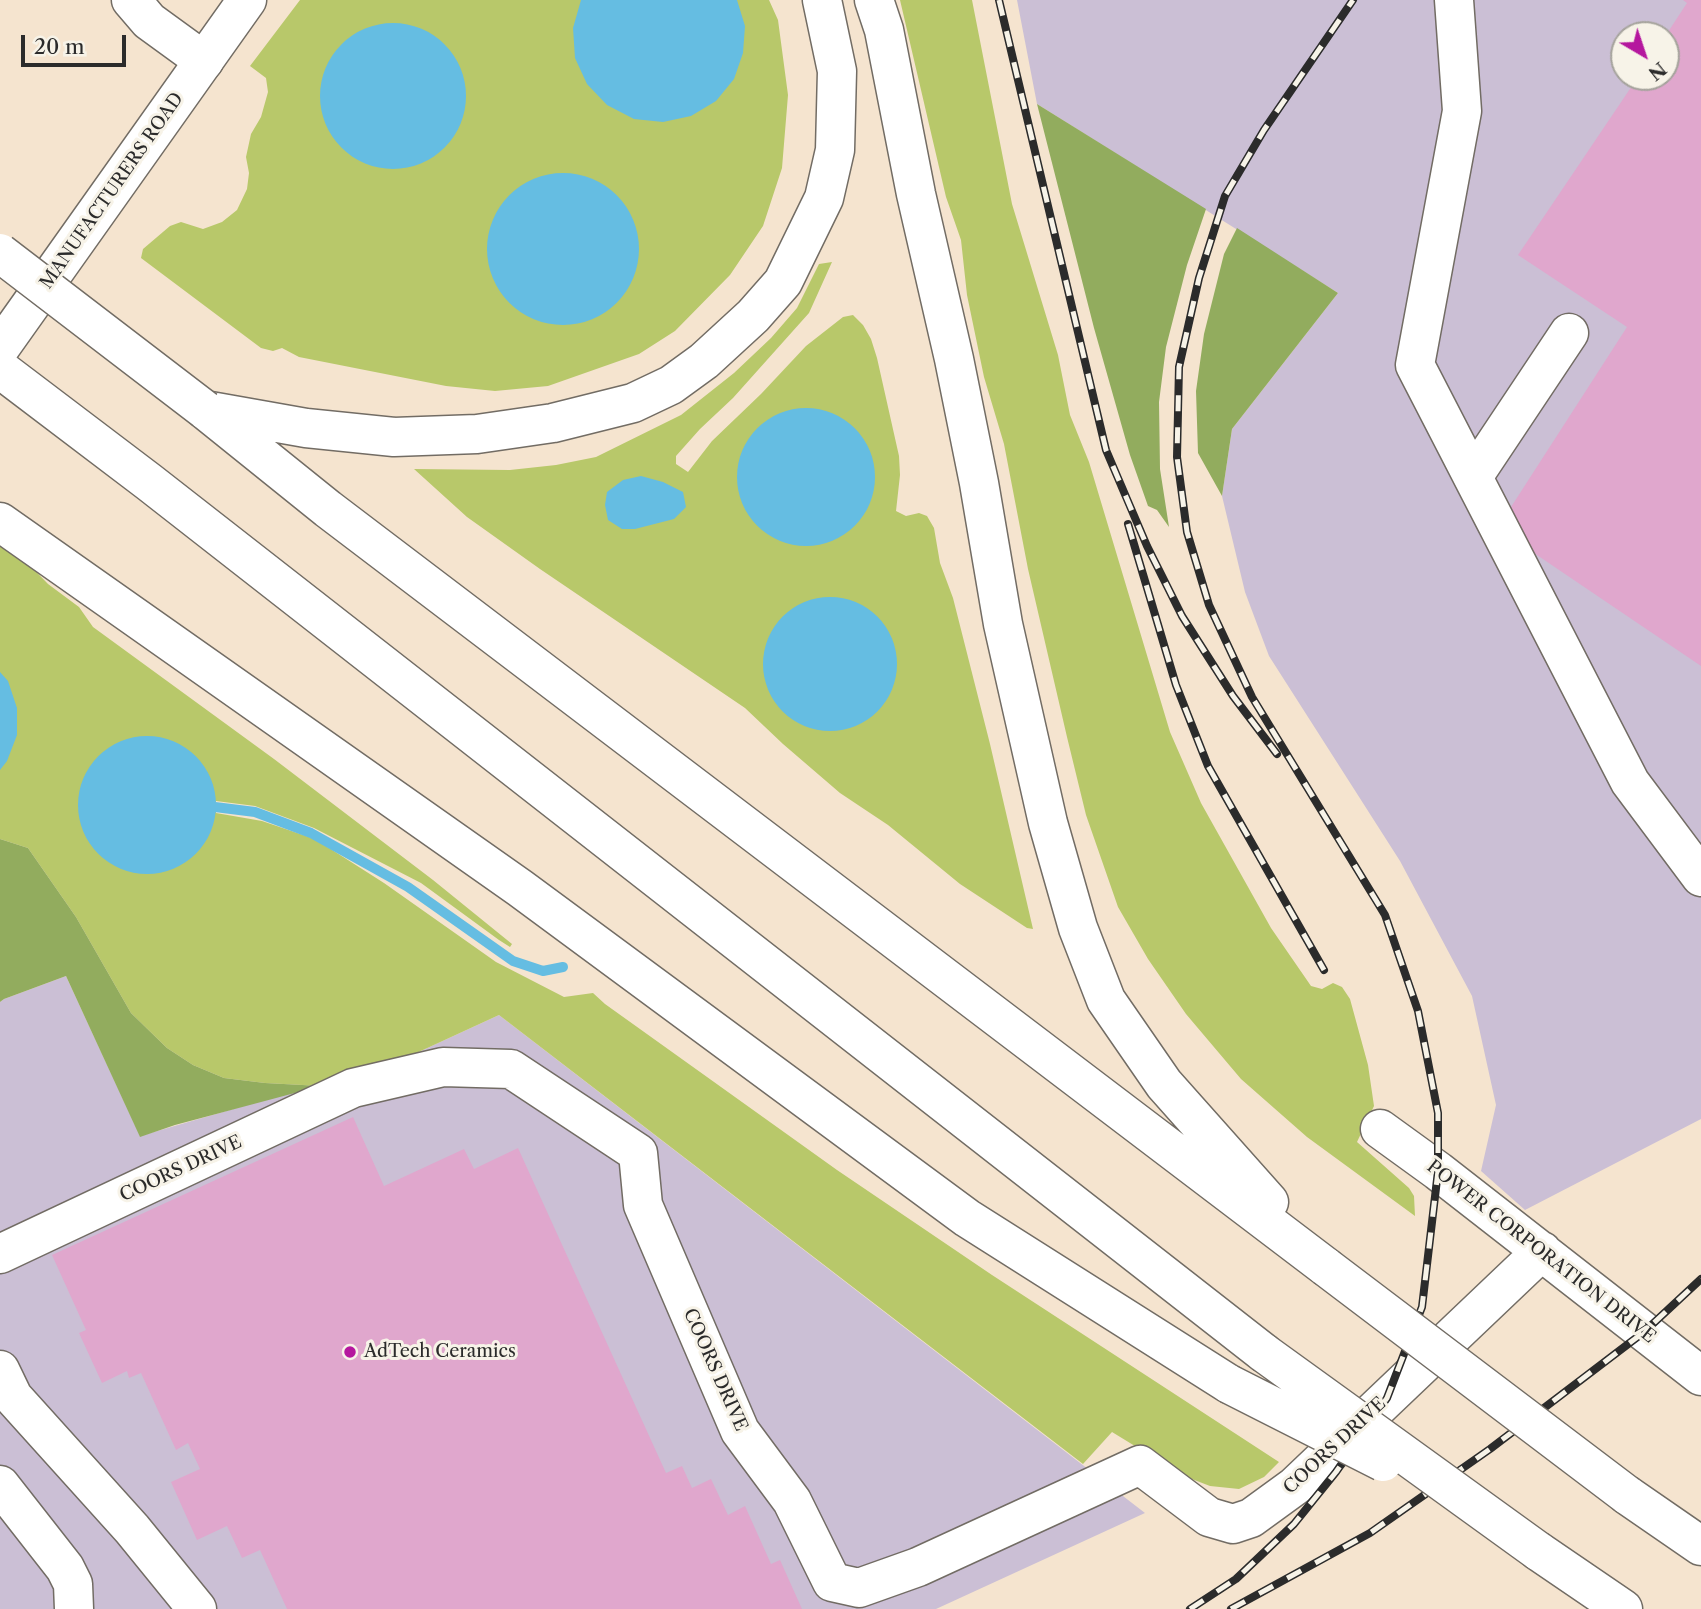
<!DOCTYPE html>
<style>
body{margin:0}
#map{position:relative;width:1701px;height:1609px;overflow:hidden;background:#f5e4cf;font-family:"Libre Caslon Text",serif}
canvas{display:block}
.north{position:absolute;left:1610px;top:21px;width:70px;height:70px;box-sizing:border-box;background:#f7f3e8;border:2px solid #a5a39c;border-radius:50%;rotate:141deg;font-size:19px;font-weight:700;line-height:28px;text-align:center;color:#2b2b2b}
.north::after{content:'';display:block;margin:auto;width:24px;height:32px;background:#b5179e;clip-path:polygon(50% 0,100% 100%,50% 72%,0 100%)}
.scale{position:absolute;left:21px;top:35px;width:105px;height:32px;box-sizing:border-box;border:4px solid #2b2b2b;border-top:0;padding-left:9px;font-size:21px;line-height:24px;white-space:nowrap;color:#2b2b2b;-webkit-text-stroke:5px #f7f3e8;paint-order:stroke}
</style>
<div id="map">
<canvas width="1701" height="1609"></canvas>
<div class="north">N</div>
<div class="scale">20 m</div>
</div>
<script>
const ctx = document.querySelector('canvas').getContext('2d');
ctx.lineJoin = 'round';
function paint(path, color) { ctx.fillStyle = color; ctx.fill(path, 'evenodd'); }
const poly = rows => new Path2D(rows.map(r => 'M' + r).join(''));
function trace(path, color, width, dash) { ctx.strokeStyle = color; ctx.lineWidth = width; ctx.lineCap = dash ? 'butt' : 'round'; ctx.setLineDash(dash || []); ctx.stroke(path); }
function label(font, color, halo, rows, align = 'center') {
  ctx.font = font + ' "Libre Caslon Text",serif'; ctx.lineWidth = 6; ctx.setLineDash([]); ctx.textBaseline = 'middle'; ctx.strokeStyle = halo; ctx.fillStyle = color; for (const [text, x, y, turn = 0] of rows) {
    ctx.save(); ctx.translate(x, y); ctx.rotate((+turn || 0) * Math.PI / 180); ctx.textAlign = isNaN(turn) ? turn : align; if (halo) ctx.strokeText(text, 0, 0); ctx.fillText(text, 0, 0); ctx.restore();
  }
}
const industrial = poly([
 [1017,0,1701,0,1701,1119,1525,1210,1481,1171,1496,1105,1472,996,1400,861,1269,656,1245,592,1222,496,1232,429,1338,293,1037,104],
 [1624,35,1666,35,1666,77,1624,77],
 [66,976,140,1136,399,1061,499,1015,1145,1513,936,1609,0,1609,0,1002,4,999]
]);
const green = poly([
 [300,0,769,0,778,20,788,95,782,168,763,226,730,275,675,331,639,354,548,386,495,391,446,386,299,357,282,348,273,351,261,348,141,258,143,249,170,226,181,222,203,229,222,222,237,210,247,189,249,173,246,157,251,134,261,117,268,92,266,78,250,66],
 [900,0,972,0,1012,204,1058,355,1070,415,1089,462,1170,732,1201,803,1271,928,1311,986,1322,989,1333,983,1342,987,1350,999,1368,1065,1374,1106,1357,1142,1409,1188,1414,1196,1415,1216,1307,1137,1241,1079,1186,1014,1148,959,1118,907,1086,815,1067,737,1028,569,1004,444,984,377,967,295,961,240,946,197],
 [832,262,809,313,733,398,700,429,676,456,676,464,688,472,712,441,761,394,806,346,843,317,853,315,863,325,871,339,877,358,899,456,900,475,896,511,906,516,919,513,927,516,934,528,940,563,953,598,990,744,1033,929,1027,928,960,884,888,825,840,793,783,744,745,708,540,569,467,517,414,469,510,470,556,465,596,457,681,415,734,373,771,338,797,308,819,264],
 [0,542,19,554,48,584,79,607,93,627,274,759,433,880,512,944,510,947,499,940,421,883,314,828,255,806,216,801,216,813,262,821,315,839,384,883,496,962,564,997,593,993,605,1004,837,1170,992,1275,1279,1462,1264,1477,1239,1489,1210,1486,1184,1476,1112,1432,1083,1464,499,1015,399,1061,321,1086,265,1083,224,1078,193,1065,167,1048,131,1013,76,917,28,848,0,839]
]);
const forest = poly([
 [1037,104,1206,209,1187,265,1166,347,1159,402,1160,469,1169,527,1157,510,1148,506,1130,455,1094,328],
 [1237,228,1338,293,1232,429,1222,496,1198,453,1196,391,1204,334,1224,254],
 [0,839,28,848,76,917,131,1013,167,1048,193,1065,224,1078,265,1083,321,1086,175,1125,140,1137,66,976,4,999,0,1002]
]);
const water = poly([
 [581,0,737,0,745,26,743,53,734,79,716,101,691,116,663,122,634,119,607,105,587,84,575,58,573,28],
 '320 96a73 73 0 1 1 146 0a73 73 0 1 1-146 0Z',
 '487 249a76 76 0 1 1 152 0a76 76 0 1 1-152 0Z',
 '737 477a69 69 0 1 1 138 0a69 69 0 1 1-138 0Z',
 [641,476,663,482,683,492,686,507,674,519,635,529,622,529,608,520,605,505,607,492,623,480],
 '763 664a67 67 0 1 1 134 0a67 67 0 1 1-134 0Z',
 [0,672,8,681,17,708,17,735,7,761,0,770],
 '78 805a69 69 0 1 1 138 0a69 69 0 1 1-138 0Z'
]);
const stream = poly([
 [215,807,255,812,311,833,408,887,513,961,543,971,563,967]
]);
const building = poly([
 [1683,0,1701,0,1701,666,1531,551,1511,507,1627,327,1518,255,1638,77,1666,77,1666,35,1687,3],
 [353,1117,384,1186,464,1149,474,1169,518,1148,666,1473,682,1466,692,1488,711,1479,728,1515,745,1506,771,1564,780,1560,802,1609,287,1609,260,1550,242,1558,227,1526,197,1540,171,1482,200,1469,188,1443,176,1450,141,1373,129,1378,127,1371,102,1383,79,1333,86,1330,52,1255]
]);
const minor = poly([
 [131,0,149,21,204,61],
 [1454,0,1462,111,1415,365,1630,782,1701,877],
 [1473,477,1569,333],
 [1380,1129,1438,1171,1701,1376],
 [0,1254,353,1088,443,1067,511,1069,638,1153,643,1205,740,1431,792,1501,832,1582,859,1588,918,1567,1140,1465,1209,1517,1233,1524,1251,1518,1295,1486,1542,1251],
 [0,1370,13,1397,132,1529,197,1609],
 [0,1485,65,1568,73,1584,74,1609]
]);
const major = poly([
 [0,348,247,0]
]);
const highway = poly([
 [874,0,884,30,916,194,954,359,979,483,1003,624,1048,823,1078,928,1106,1000,1164,1084,1269,1202],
 [0,369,149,482,1264,1353],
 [205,410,328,509,1326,1267],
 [210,411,306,428,394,437,477,434,553,423,633,403,671,385,704,361,753,316,783,282,824,198,835,150,837,71,822,0],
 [0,522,520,888,967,1218,1229,1384],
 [1627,1495,1701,1546],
 [1538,1551,1623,1609]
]);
const rail = poly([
 [999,0,1106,450,1147,546,1182,616,1233,696,1277,754],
 [1128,524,1176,685,1208,766,1324,970],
 [1190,1609,1236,1579,1294,1524,1336,1472,1387,1398,1422,1307,1438,1171,1438,1113,1418,1011,1385,915,1252,697,1209,605,1187,532,1177,457,1179,367,1199,278,1225,196,1264,130,1353,0],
 [1231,1609,1370,1533,1490,1449,1644,1332,1701,1279]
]);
const highwayBridge = poly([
 [0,253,205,410],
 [1326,1267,1627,1495],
 [1264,1353,1538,1551],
 [1229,1384,1383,1462]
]);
const markers = [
 [350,1352,7,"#b5179e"]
];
const streetNames = [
 ["MANUFACTURERS ROAD",112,191,-55],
 ["COORS DRIVE",181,1169,-25],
 ["POWER CORPORATION DRIVE",1541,1252,38],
 ["COORS DRIVE",715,1370,66],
 ["COORS DRIVE",1335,1446,-43]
];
const poiNames = [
 ["AdTech Ceramics",364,1352]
];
paint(industrial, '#cbbfd5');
paint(green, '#b8c86a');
paint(forest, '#92ac5e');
paint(water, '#65bde2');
trace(stream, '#65bde2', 10);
paint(building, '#e0a7cd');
trace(minor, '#726c64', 41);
trace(major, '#726c64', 41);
trace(highway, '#726c64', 41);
trace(minor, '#fff', 38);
trace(major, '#fff', 38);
trace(highway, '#fff', 38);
trace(rail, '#2b2b2b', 8);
trace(rail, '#f7f3e8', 5, [16]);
trace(highwayBridge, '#726c64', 41, []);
trace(highwayBridge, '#fff', 38);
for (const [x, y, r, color] of markers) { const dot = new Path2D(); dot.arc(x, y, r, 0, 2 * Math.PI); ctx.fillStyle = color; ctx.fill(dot); trace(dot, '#f7f3e8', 2.5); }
label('18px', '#2b2b2b', '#f7f3e8', streetNames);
label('18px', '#2b2b2b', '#f7f3e8', poiNames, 'left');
</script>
